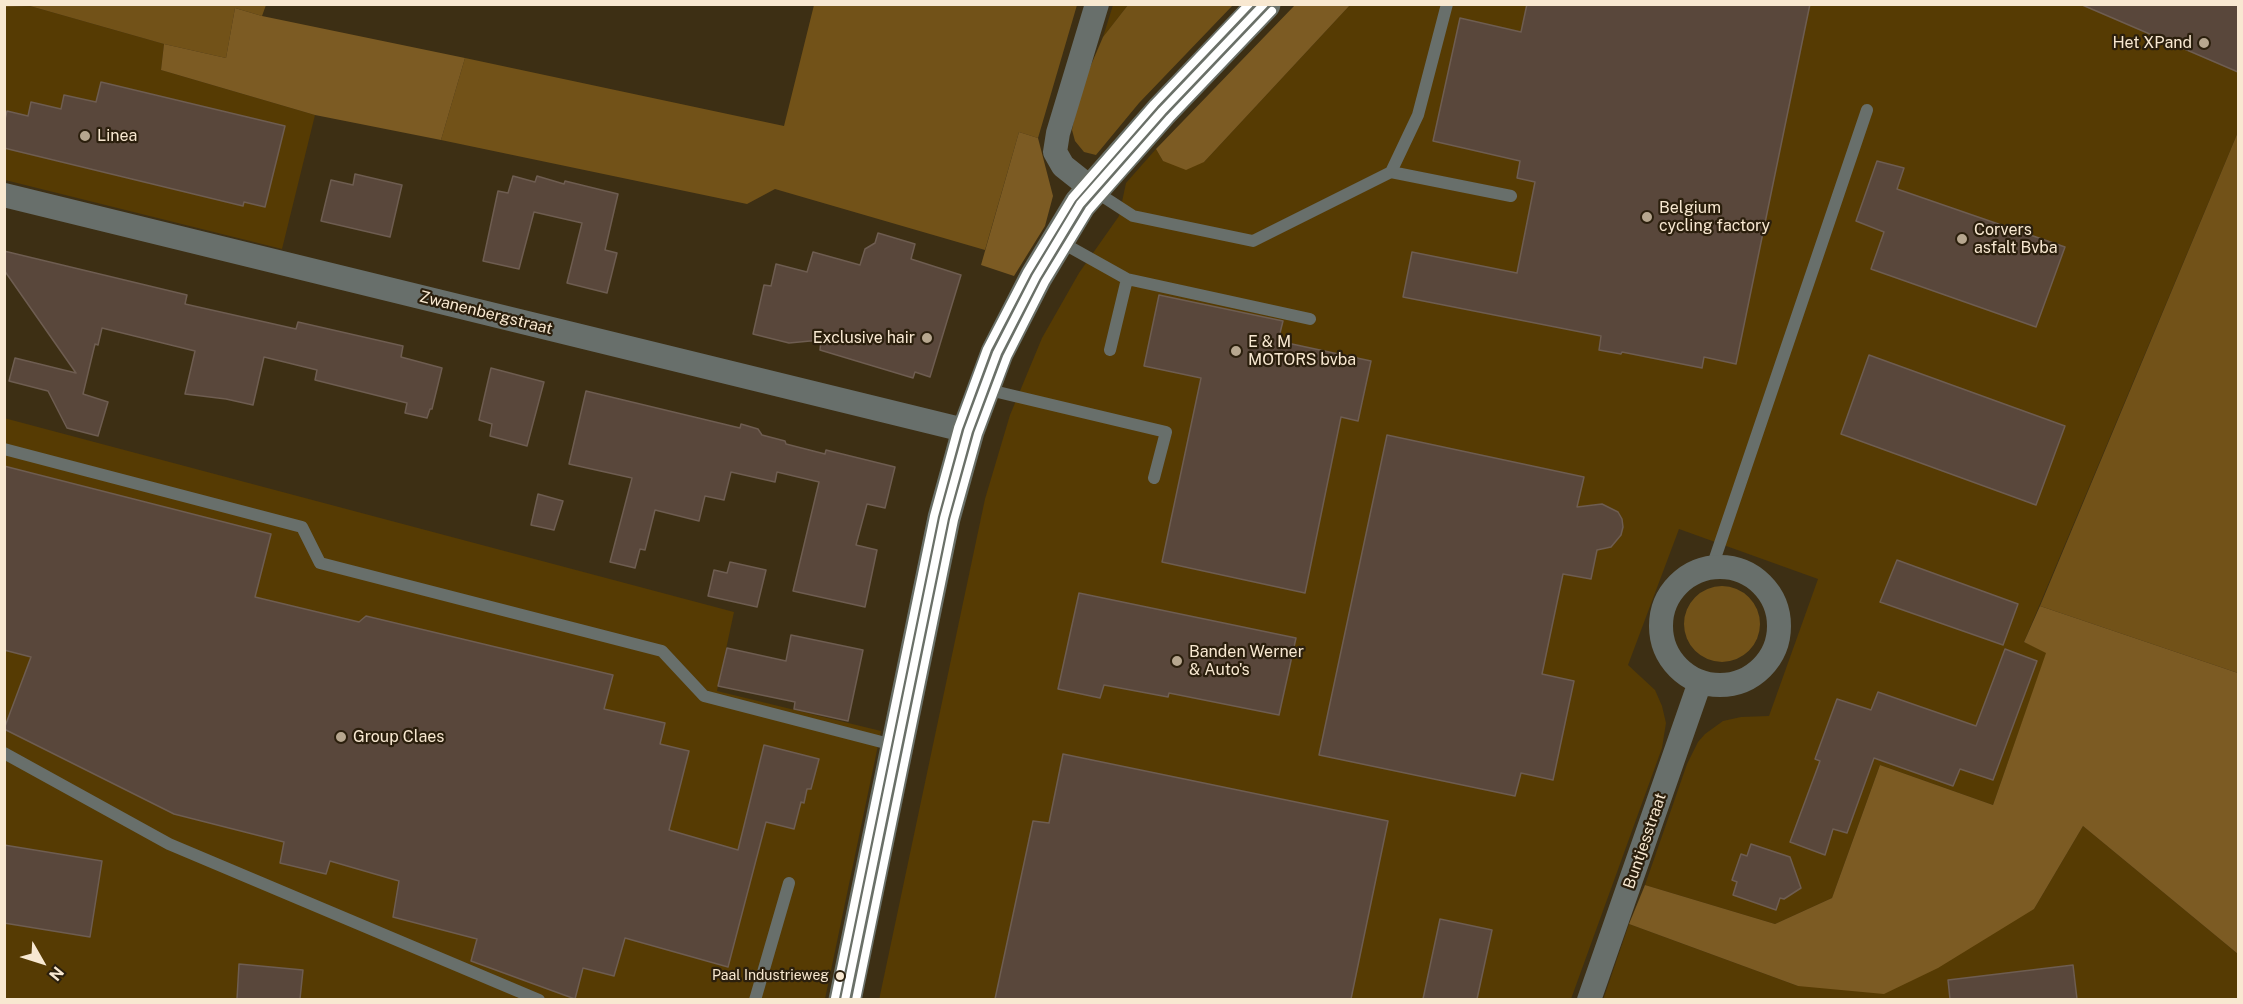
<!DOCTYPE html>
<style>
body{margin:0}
#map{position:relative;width:2243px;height:1004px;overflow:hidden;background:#3d2f14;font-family:"Public Sans",sans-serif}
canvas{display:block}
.frame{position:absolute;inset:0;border:6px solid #f8e8d1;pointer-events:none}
.north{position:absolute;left:12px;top:932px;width:60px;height:60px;-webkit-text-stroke:4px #2b1f0d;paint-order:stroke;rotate:129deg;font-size:16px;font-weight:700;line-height:24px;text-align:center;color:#f8e8d1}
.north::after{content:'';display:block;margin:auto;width:21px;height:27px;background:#f8e8d1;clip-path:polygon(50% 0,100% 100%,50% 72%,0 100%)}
</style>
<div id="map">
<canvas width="2243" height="1004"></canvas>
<div class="frame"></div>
<div class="north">N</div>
</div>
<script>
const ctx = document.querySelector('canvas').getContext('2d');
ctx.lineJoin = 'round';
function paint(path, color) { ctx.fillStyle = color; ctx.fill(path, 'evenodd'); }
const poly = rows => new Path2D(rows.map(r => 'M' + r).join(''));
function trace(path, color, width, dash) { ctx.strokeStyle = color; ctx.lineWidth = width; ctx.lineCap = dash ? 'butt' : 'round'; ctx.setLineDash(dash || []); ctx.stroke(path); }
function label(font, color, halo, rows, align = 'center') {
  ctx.font = font + ' "Public Sans",sans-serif'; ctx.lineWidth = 4.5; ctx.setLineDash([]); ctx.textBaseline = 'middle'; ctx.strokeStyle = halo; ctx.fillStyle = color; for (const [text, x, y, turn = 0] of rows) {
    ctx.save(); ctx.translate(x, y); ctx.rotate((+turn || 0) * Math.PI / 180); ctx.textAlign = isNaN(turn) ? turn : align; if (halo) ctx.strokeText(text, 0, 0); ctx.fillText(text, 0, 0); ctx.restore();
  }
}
const built = poly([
 [1113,5,1128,5,1103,37],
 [1350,5,2238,5,2238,132,2024,642,2047,652,1993,805,1880,765,1832,898,1775,924,1645,885,1687,764,1698,742,1705,734,1723,721,1741,717,1769,716,1818,579,1679,529,1628,665,1655,690,1662,706,1666,723,1662,748,1571,999,879,1000,985,499,1010,415,1042,338,1079,273,1119,216,1126,183,1156,149,1163,161,1204,162],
 [30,6,164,44,161,70,315,115,282,249,5,180,4,7],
 [4,418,734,612,717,691,881,731,825,999,5,999],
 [2083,826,2238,954,2238,999,1603,1000,1629,924,1798,986,2034,909]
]);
const green = poly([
 [4,5,266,5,262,16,235,8,226,58,164,44,30,6,5,7],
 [814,5,1077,5,1038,138,1019,132,985,250,775,189,747,204,441,140,465,58,784,126],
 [1128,5,1233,5,1139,103,1096,155,1084,152,1075,141,1072,130,1079,93,1103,37],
 [2238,132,2238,673,2040,606],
 '1684 624a38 38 0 1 1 76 0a38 38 0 1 1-76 0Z'
]);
const forest = poly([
 [1295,5,1350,5,1204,162,1186,170,1163,161,1156,149],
 [235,8,262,16,465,58,441,140,315,115,161,70,164,44,226,58],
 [1019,132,1038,138,1053,196,1045,226,1014,276,981,265],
 [2040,606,2238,673,2238,954,2083,826,2034,909,1938,968,1884,994,1798,986,1629,924,1645,885,1775,924,1832,898,1880,765,1993,805,2046,653,2024,642]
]);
const building = poly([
 [1527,4,1810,4,1736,364,1704,357,1702,368,1622,352,1621,354,1599,350,1601,336,1403,297,1412,252,1517,273,1535,182,1517,178,1520,161,1433,141,1460,18,1521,32,1527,4],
 [2080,4,2238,4,2238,72,2080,4],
 [101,82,285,126,265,207,244,202,243,206,4,148,4,123,7,111,28,116,31,102,61,109,64,95,96,102,101,82],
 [1877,161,1904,168,1897,189,2065,247,2036,327,1871,269,1884,232,1856,221,1877,161],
 [355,174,402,185,390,237,321,221,331,180,353,185,355,174],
 [513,176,535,182,537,176,564,184,565,181,618,194,605,250,617,253,607,293,567,283,582,223,534,212,519,269,483,261,498,191,508,193,513,176],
 [878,233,915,244,911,259,961,275,930,377,915,372,913,378,820,350,821,340,789,343,753,334,764,285,771,286,776,264,807,272,813,252,860,265,865,249,875,243,878,233],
 [4,251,187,295,185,304,296,329,298,322,403,346,401,357,442,368,432,409,430,409,427,418,405,413,407,403,315,380,317,370,264,357,253,405,226,399,185,394,195,351,102,328,98,345,95,344,83,394,108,402,98,436,67,428,48,391,9,381,15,358,76,373,4,270,4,251],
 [1159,295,1283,321,1278,341,1371,361,1358,421,1341,417,1305,593,1162,562,1201,378,1144,366,1159,295],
 [1869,355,2065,426,2036,505,1841,434,1869,355],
 [491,368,544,382,527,446,490,436,492,424,479,420,491,368],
 [586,391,740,428,741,424,758,429,762,435,785,441,786,444,825,454,826,450,895,467,885,508,867,504,856,545,877,550,865,607,793,591,819,482,777,472,775,482,731,472,724,500,705,496,699,521,655,510,645,550,640,549,635,568,610,562,632,478,569,464,586,391],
 [1387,435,1584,477,1577,507,1602,504,1618,512,1622,519,1623,527,1621,535,1611,547,1597,550,1591,579,1563,574,1542,674,1574,681,1553,780,1521,773,1515,796,1319,755,1387,435],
 [4,466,271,534,255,597,359,622,366,616,613,675,604,709,665,723,660,744,689,751,669,830,738,850,764,745,819,759,811,789,807,789,804,803,801,802,794,829,766,822,728,967,625,938,614,976,583,968,575,999,471,961,477,939,393,917,399,881,330,861,326,874,280,863,284,842,174,814,4,729,31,657,4,650,4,466],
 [538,494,563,501,554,530,531,525,538,494],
 [1897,560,2018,604,2003,645,1880,602,1897,560],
 [730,562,766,570,757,607,708,596,714,570,727,573,730,562],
 [1079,593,1296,638,1279,715,1169,693,1168,697,1104,685,1100,698,1058,689,1079,593],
 [791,635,863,650,848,721,794,709,795,702,718,686,727,648,786,661,791,635],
 [2005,649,2037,661,1993,780,1960,769,1953,786,1874,758,1847,833,1833,829,1825,855,1790,842,1820,761,1815,759,1837,699,1871,710,1878,692,1976,726,2005,649],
 [1063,754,1388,821,1351,999,995,999,1033,821,1049,823,1063,754],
 [1751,844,1790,857,1801,888,1784,899,1780,898,1776,910,1733,895,1737,882,1732,880,1741,854,1747,856,1751,844],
 [4,845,102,861,90,937,4,923,4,845],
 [1440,919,1492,930,1477,999,1423,999,1440,919],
 [239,964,303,970,300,999,237,999,239,964],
 [2073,965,2077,999,1950,999,1948,980,2073,965]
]);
const lane = poly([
 [1391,172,1511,196],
 [1093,190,1133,216,1253,241,1391,172,1418,115,1447,4],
 [1059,241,1127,279,1310,319],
 [1110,350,1127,279],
 [985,389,1166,432,1154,478],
 [4,449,302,527,320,563,662,651,704,696,897,746],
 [1712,567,1867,110],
 [4,753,169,844,539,1000],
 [755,1000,789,883]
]);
const street = poly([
 [1092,189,1063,166,1055,152,1058,133,1097,4],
 [4,195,968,431],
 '1661 626a59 59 0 1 1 118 0a59 59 0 1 1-118 0Z',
 [1589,1000,1700,682]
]);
const secondary = poly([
 [845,1000,944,518,968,431,997,353,1036,277,1080,204,1162,111,1264,4]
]);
const bus1 = poly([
 [845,1000,944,518,968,431,997,353,1036,277,1080,204,1162,111,1264,4]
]);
const bus2 = poly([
 [856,1000,954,520,978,434,1007,357,1045,282,1089,210,1170,118,1272,11]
]);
const bus3 = poly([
 [835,998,934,516,958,428,987,349,1027,272,1072,198,1154,104,1249,4]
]);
const markers = [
 [2204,43,6,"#b7a78f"],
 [85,136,6,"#b7a78f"],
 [1647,217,6,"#b7a78f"],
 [1962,239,6,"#b7a78f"],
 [927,338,6,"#b7a78f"],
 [1236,351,6,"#b7a78f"],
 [1177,661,6,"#b7a78f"],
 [341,737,6,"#b7a78f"],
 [840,976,5,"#f8e8d1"]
];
const busNames = [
 ["Paal Industrieweg",829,976]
];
const poiNames = [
 ["Het XPand",2192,43,"right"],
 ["Linea",97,136],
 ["Belgium",1659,208],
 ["cycling factory",1659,226],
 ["Corvers",1974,230],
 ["asfalt Bvba",1974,248],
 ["Exclusive hair",915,338,"right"],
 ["E & M",1248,342],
 ["MOTORS bvba",1248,360],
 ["Banden Werner",1189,652],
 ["& Auto's",1189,670],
 ["Group Claes",353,737]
];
const streetNames = [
 ["Zwanenbergstraat",486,313,14],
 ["Buntjesstraat",1645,841,-71]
];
paint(built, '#563b03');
paint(green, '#725218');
paint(forest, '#7c5b23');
paint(building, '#59473b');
trace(building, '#6e5d51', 1.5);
trace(lane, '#686f6b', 12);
trace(street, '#686f6b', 24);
trace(secondary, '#6a7068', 33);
trace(bus1, '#fff', 8);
trace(bus2, '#fff', 8);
trace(bus3, '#fff', 8);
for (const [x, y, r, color] of markers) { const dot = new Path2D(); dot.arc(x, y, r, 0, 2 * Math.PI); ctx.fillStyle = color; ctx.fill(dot); trace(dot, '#2b1f0d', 2); }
label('14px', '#f8e8d1', '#2b1f0d', busNames, 'right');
label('16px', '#f8e8d1', '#2b1f0d', poiNames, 'left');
label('16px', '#f8e8d1', '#2b1f0d', streetNames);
</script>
